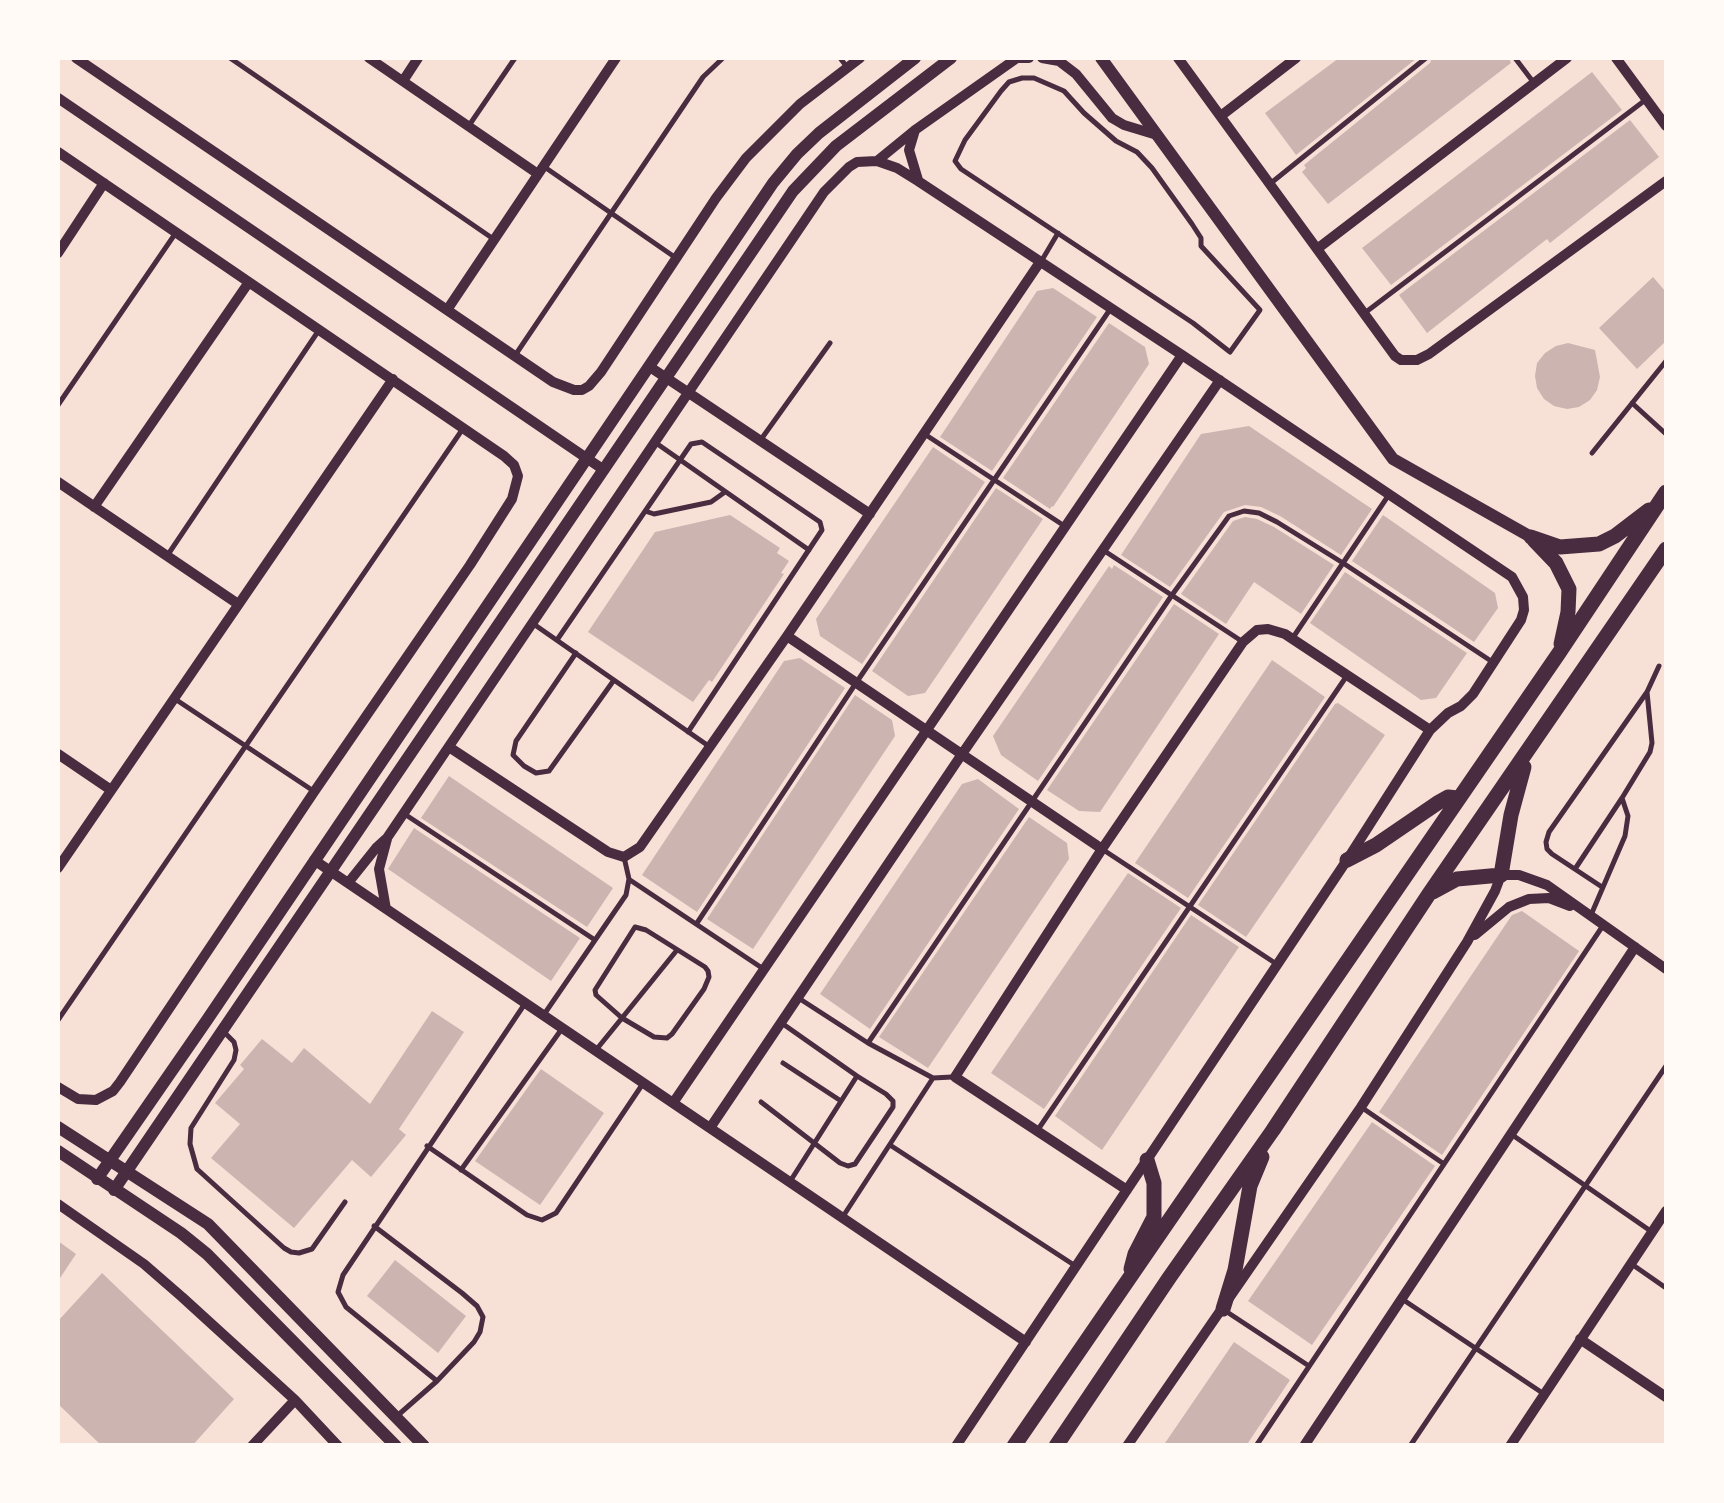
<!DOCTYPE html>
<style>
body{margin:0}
#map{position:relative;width:1724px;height:1503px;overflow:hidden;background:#f7e1d7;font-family:"IBM Plex Sans",sans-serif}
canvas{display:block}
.frame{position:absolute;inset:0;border:60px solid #fffaf5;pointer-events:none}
</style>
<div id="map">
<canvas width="1724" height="1503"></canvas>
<div class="frame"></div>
</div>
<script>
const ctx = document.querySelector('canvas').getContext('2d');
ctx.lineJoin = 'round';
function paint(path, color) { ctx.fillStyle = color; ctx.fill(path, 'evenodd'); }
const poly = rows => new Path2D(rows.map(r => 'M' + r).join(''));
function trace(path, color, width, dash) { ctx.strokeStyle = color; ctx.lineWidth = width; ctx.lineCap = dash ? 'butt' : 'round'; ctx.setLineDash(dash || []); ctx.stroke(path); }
const building = poly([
 [1339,58,1417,58,1296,155,1265,113],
 [1432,58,1509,58,1511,63,1328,204,1302,172,1306,168,1304,165,1430,63],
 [1592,72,1622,110,1391,285,1362,248],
 [1630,120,1659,157,1550,243,1547,239,1427,333,1399,295],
 [1653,277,1666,292,1666,341,1637,369,1599,328],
 [1053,288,1097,317,992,471,940,437,1037,291],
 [1109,323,1145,347,1149,364,1053,507,1052,506,1050,509,1003,478],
 [1568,343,1595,350,1600,377,1597,390,1590,400,1579,407,1567,409,1554,406,1544,399,1537,388,1535,376,1537,363,1545,353,1556,346],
 [1249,426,1372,509,1341,555,1280,516,1261,507,1245,505,1224,512,1170,587,1121,555,1201,434],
 [933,447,985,482,862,664,820,636,816,619],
 [996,488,1043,519,925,693,908,696,872,671],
 [730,515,780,548,777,553,789,561,781,573,784,574,712,682,709,680,693,702,588,632,655,532],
 [1383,515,1495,593,1498,608,1474,642,1352,561],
 [1245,517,1257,519,1274,527,1334,565,1301,614,1254,582,1226,624,1181,594,1233,521],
 [1114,565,1163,597,1038,781,1001,755,993,736,1109,566,1112,569],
 [1345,572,1467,653,1436,698,1421,700,1310,623],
 [1174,604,1219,634,1100,812,1079,811,1047,790],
 [800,658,845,688,697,912,642,875,784,661],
 [1272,660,1325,697,1188,898,1135,863],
 [855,695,892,720,895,736,753,949,707,919],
 [1338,703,1385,735,1246,937,1198,905,1335,704],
 [449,776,613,888,587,927,421,818],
 [978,779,1019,809,870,1029,820,994,962,784],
 [1029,817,1067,843,1069,859,928,1068,879,1037],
 [414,828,580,938,551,981,388,869],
 [1128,873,1181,908,1044,1109,991,1073],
 [1522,911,1579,951,1442,1155,1379,1112,1512,915],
 [1191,915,1239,947,1102,1150,1055,1116],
 [432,1011,464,1032,399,1129,406,1135,371,1177,352,1160,294,1228,211,1158,240,1124,215,1103,244,1069,240,1065,262,1039,292,1063,304,1048,370,1104],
 [541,1069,604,1113,540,1205,475,1161],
 [1372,1122,1435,1166,1312,1345,1248,1301],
 [58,1241,76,1254,58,1281],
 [395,1260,466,1316,438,1353,367,1296],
 [102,1273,234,1399,192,1446,102,1446,58,1404,58,1321],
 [1234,1342,1290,1380,1246,1446,1163,1446]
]);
const service = poly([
 [230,58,492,238],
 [840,58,847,67],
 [1515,58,1534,83],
 [1022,78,1034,78,1064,91,1084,113,1116,141,1137,152,1152,168,1192,224,1201,238,1201,246,1260,310,1230,352,1193,323,961,169,955,161,965,140,1001,91,1009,82,1022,78],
 [470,124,515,58],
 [546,168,676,258],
 [1271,183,1426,58],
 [1042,260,1058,233],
 [1366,312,1644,101],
 [516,354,703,77,723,58],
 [1632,403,1666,434],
 [58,405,175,234],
 [926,435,1063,525],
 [762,438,830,343],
 [656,443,809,550],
 [1592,453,1666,361],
 [645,511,654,514,711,502,725,492],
 [1103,550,1243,642],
 [167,556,319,330],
 [535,625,710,747],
 [1294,636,1388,496],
 [557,640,691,444,702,442,820,522,822,530,688,732],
 [576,653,516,741,513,755,524,766,536,773,549,771,614,680],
 [175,699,312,790],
 [406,815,595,940],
 [1102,849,1275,963],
 [1575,869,1622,798],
 [630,880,762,968],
 [1602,887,1552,854,1547,849,1546,842,1549,832,1647,692],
 [1591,915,1625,836,1628,816,1622,798,1650,752,1652,743,1647,692,1659,666],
 [697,923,856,683,1111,308],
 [800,999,868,1043,933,1078,952,1077],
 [545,1013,626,895,629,879,624,857],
 [58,1020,462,430],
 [783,1024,857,1076,791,1180],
 [223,1031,234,1042,236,1050,234,1060,191,1128,190,1144,197,1169,284,1248,291,1252,299,1253,312,1249,345,1202],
 [868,1043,1172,595,1229,516,1244,511,1259,513,1277,522,1343,563,1491,661],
 [596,1050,622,1018,596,995,595,990,635,927,646,930,705,967,708,971,709,977,704,989,672,1034,667,1038,654,1037,622,1018,677,950],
 [783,1063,841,1101],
 [761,1102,840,1163,848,1166,855,1164,893,1107,893,1101,886,1094,857,1076],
 [1361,1107,1444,1164],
 [1037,1131,1346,677],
 [1511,1134,1652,1232],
 [890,1145,1074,1265],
 [427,1146,527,1215,542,1220,556,1213,642,1085],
 [461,1170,561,1030],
 [842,1218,933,1078],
 [374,1226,462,1293,477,1306,483,1317,480,1332,474,1342,437,1381,397,1416],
 [1633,1265,1666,1288],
 [1402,1299,1544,1394],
 [1224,1310,1309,1366],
 [437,1381,346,1307,338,1292,343,1275,524,1005],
 [1256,1446,1604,924],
 [1410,1446,1666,1066]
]);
const minor = poly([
 [76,58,553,382,574,390,582,390,589,386,601,372,716,198,746,158,800,104,860,58],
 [369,58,538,174],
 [1042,58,1059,61,1076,74,1112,118,1124,125,1157,135],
 [1178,58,1395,356,1401,360,1417,360,1429,354,1666,181],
 [1616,58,1666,126],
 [403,81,418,58],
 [58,98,604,470],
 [1222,115,1296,58],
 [915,130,909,150,918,180],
 [58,152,504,456,514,465,518,476,512,499,470,565,314,792,120,1082,113,1091,96,1100,78,1099,58,1087],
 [877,161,897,168,918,181,1182,355,1512,577,1523,597,1524,610,1521,620,1473,694,1461,706,1448,713,1430,730,1347,860,956,1446],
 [1317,249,1567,58],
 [58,253,104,183],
 [447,310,616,58],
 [650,367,870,514],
 [58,482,238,604],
 [94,507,249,282],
 [787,636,1102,849],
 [449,747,608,852,624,857,640,847,787,636,1040,262],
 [58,754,111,790],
 [314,860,1026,1342],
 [58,868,393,379],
 [348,883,376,848,387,838,824,192,849,167,857,162,877,161,915,130,1017,58,1029,58],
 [386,909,379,869,387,839],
 [1475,935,1509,907,1529,899,1549,898,1570,906],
 [673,1103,1182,355],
 [710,1128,962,754,1220,380],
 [1127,1190,955,1077,1102,849,1243,642,1257,630,1268,629,1285,634,1430,730],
 [58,1204,144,1264,182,1297,295,1400,338,1446],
 [1580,1339,1666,1397],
 [252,1446,295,1400],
 [1127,1446,1361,1107,1467,942,1495,891,1501,875,1519,875,1547,885,1666,969],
 [1304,1446,1635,947],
 [1510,1446,1666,1211]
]);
const tertiary = poly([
 [1101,58,1393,459,1531,537],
 [58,1127,208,1224,424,1446],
 [58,1151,181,1233,207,1254,396,1446],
 [97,1179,207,1020,773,183,797,154,819,133,915,58],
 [114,1190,793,191,836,146,951,58]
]);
const trunk = poly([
 [1531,537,1560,547,1599,544,1615,536,1649,510],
 [1534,540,1556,563,1569,589,1568,612,1561,644],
 [1347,860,1376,845,1439,802,1448,797,1458,798],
 [1433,892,1457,879,1501,875,1511,815,1524,767],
 [1131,1269,1135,1254,1154,1217,1154,1183,1147,1160],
 [1223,1309,1235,1270,1250,1186,1262,1157],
 [1014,1446,1559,653,1666,492],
 [1056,1446,1169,1278,1273,1130,1429,894,1666,549]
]);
paint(building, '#ccb4b1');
trace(service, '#4a2c40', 5);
trace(minor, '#4a2c40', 10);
trace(tertiary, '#4a2c40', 12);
trace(trunk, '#4a2c40', 15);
</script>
